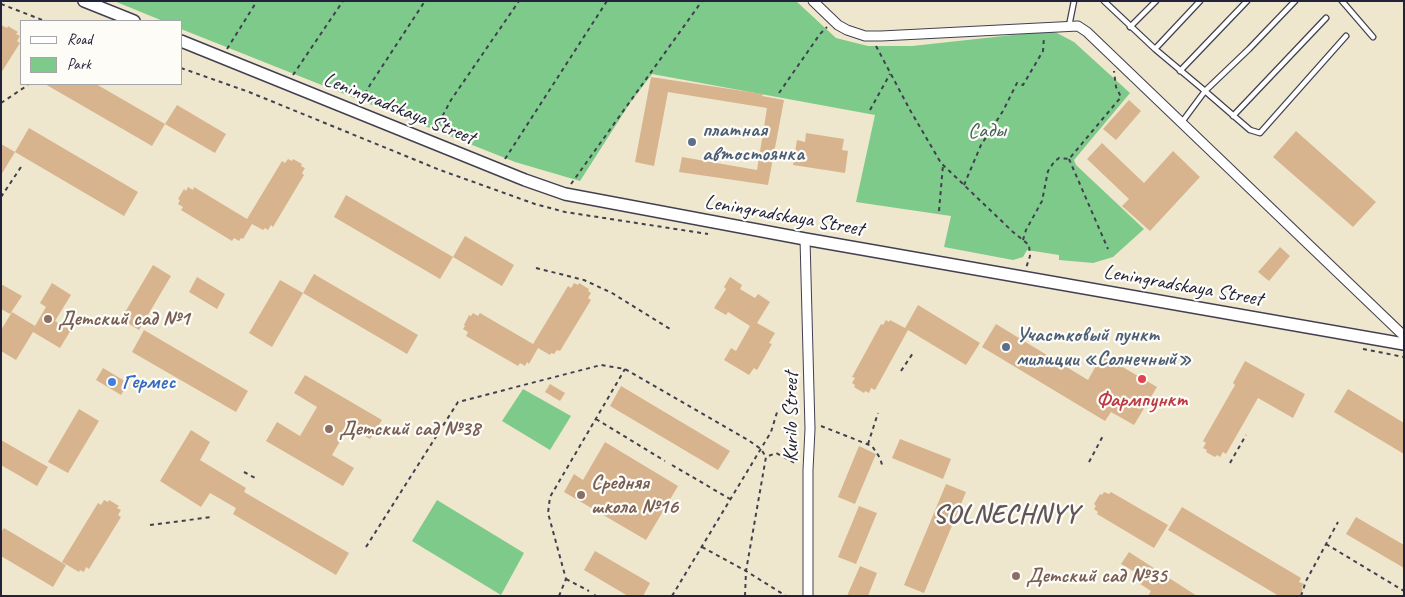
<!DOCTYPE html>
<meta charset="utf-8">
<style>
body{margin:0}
#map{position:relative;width:1405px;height:597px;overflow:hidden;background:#efe7cd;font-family:Caveat,sans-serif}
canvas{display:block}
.frame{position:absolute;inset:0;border:2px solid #22223b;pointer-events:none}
.legend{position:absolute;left:20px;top:20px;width:162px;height:65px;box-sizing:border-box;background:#fdfcf7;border:1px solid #a5a5ac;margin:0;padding:6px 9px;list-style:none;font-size:15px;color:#22223b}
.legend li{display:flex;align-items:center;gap:10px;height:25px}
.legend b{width:25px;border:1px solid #a5a5ac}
</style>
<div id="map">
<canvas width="1405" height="597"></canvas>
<div class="frame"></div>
<ul class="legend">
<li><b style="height:6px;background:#fff"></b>Road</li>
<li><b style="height:14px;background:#7dca8a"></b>Park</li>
</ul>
</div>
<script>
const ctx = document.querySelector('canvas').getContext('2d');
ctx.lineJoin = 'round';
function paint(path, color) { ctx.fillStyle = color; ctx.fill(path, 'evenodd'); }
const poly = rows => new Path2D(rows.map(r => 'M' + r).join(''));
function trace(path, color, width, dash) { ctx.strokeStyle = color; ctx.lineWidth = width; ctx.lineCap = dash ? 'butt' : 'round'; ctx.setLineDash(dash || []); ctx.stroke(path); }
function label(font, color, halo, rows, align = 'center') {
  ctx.font = font + ' Caveat,sans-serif'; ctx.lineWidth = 4.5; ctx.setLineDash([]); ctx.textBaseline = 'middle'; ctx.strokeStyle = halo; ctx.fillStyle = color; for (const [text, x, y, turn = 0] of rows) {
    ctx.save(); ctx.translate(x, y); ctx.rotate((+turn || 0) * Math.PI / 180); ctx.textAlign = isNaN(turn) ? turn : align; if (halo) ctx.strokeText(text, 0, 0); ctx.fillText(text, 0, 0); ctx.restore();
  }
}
const green = poly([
 [114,1,796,1,836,38,868,46,912,46,1050,31,1057,33,1074,42,1130,93,1074,160,1076,165,1144,229,1113,257,1093,263,1059,260,1059,255,1027,250,1023,257,1013,260,944,247,951,216,856,202,875,115,652,74,630,103,580,181,515,162,181,29,181,21,163,21],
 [523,389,571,416,550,450,502,421],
 [437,500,524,553,501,595,412,541]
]);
const building = poly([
 [1,25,7,28,8,26,18,32,16,34,20,36,17,41,20,43,1,73],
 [651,77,763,94,762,96,784,100,768,185,679,172,682,157,757,170,767,108,668,92,654,166,635,162],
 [45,84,96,84,165,124,152,146],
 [1129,100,1141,111,1116,140,1103,129],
 [177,105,226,134,215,153,165,124],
 [29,128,138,192,124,216,15,152],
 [1296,131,1376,202,1353,227,1273,157],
 [806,133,844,139,842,150,848,151,845,173,793,165,797,140,805,142],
 [1102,143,1144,183,1173,151,1200,177,1150,231,1122,206,1129,199,1087,159],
 [1,144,15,152,1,175],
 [288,159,292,161,293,159,302,164,301,166,305,168,302,173,304,175,273,227,271,225,268,230,265,228,263,230,252,224,243,239,241,238,239,241,234,238,232,241,181,210,183,207,178,204,180,200,178,199,184,189,186,191,188,187,193,190,194,187,247,219,282,161,285,163],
 [346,195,453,257,440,279,334,217],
 [465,236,514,265,502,286,453,257],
 [1280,247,1290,256,1269,281,1258,272],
 [153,265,171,276,139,330,121,319],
 [314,274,418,335,407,354,303,293],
 [197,277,225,294,217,309,189,292],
 [730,277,742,285,740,289,755,298,758,294,770,302,757,323,775,333,769,343,772,344,757,370,754,368,749,375,724,360,731,348,736,351,750,326,728,312,726,315,714,308,726,289,724,287],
 [280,280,303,293,272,347,249,333],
 [52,283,71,295,55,321,71,330,60,348,33,332,16,360,1,351,1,330,12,312,35,326,46,307,40,303],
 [574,283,578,285,579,283,589,289,588,291,591,293,588,298,591,300,560,351,557,350,554,354,551,353,550,355,538,348,529,364,527,362,525,366,520,363,518,366,466,336,468,332,463,329,465,326,464,325,469,315,471,316,473,313,478,316,480,313,533,344,568,286,571,288],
 [1,284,22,296,10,314,1,309],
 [918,305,980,343,966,365,908,330,875,390,871,388,869,393,865,391,864,393,854,387,855,385,852,383,855,378,852,377,881,324,883,325,886,320,889,322,890,320,905,328],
 [996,324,1088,380,1102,355,1157,387,1134,425,1111,412,1105,421,982,347],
 [144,330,248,391,236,412,132,352],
 [1245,361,1305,394,1293,418,1258,398,1226,454,1223,452,1220,457,1217,455,1215,457,1206,452,1207,450,1203,448,1206,443,1203,441,1235,385,1233,383],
 [103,368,128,383,121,395,96,380],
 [305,375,382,420,370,439,349,426,332,455,354,468,343,486,266,441,277,422,300,436,317,407,294,393],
 [550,384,565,393,560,401,545,392],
 [621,386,730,451,718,470,610,406],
 [1348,389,1404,423,1404,454,1334,412],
 [79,409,99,421,68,473,48,462],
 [191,430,210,442,200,460,246,488,244,492,349,553,336,575,233,514,236,508,210,493,201,507,160,481],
 [900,439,951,459,943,479,892,458],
 [1,440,48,467,37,486,1,465],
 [605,442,678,486,646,540,564,492,574,474,583,480],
 [859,446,876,454,855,504,838,497],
 [946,484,966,492,924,593,904,585],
 [1104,492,1109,494,1111,492,1168,525,1154,548,1097,514,1098,512,1094,509,1096,506,1094,504,1100,494,1102,495],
 [104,500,108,502,109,500,119,506,117,508,121,510,118,515,121,517,89,569,86,567,84,572,80,570,79,572,62,562,98,503,101,505],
 [859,506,877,513,856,564,838,557],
 [1182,507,1301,578,1299,582,1304,584,1301,588,1303,589,1300,596,1279,596,1168,530],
 [1356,517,1404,545,1404,568,1346,534],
 [4,528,66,565,53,587,1,556,1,532],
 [595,551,650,583,643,596,628,596,584,570],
 [1129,552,1197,596,1148,596,1151,591,1131,578,1135,572,1121,564],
 [860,566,877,573,868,596,847,596]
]);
const path = poly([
 [1,4,45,21],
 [876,46,910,110,941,163,1013,232,1029,245,1030,256,1026,268],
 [227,49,257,1],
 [181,68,249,92,440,170,535,204,565,212,708,234],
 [293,75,343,1],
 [779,93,820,34,827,27],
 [361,101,370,85,425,1],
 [1,103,28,85],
 [870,110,890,74],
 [435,130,451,100,519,1],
 [505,159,607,1],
 [1069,159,1108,249],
 [571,184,702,1],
 [964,185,981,145,1003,111,1017,83,1023,85,1043,51,1044,37],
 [1,197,21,167],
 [939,211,943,165],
 [1023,240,1026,230,1042,201,1048,171,1054,162,1059,158,1069,159,1121,97,1116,87,1114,71],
 [536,268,584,280,612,293,670,329],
 [1363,349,1404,357],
 [901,371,913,353],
 [596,419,665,461],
 [821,426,872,446,880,458,883,468],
 [868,444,878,413],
 [1089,462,1104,434],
 [1230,463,1246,435],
 [672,465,730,499],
 [244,472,255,478],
 [150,525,212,517],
 [1326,544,1404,591],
 [366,547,458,402,601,365,625,369,748,440,761,449,766,457],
 [702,547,746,571,786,596],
 [566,579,589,591],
 [594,595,596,596],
 [559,596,566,579,548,513,550,497,625,369],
 [672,596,771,432,778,409],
 [745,596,746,571,766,457,776,453,797,464],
 [1301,596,1306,581,1338,522]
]);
const service = poly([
 [1104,1,1155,49,1205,91,1182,122],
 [1295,1,1249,49,1205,91,1250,130,1260,133,1346,36],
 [1342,1,1373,37],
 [1069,26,1074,1],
 [1130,27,1156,1],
 [1155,49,1200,1],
 [1180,71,1247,1],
 [1233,116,1326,18]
]);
const minor = poly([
 [813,1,838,25,847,30,865,36,881,36,1078,26,1087,32,1404,336],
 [805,239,810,429,808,470,808,596]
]);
const tertiary = poly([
 [84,1,134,21],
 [181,41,525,180,565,194,805,239,1404,344]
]);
const markers = [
 [692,142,5,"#5c6f8a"],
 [48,319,5,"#8d6e63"],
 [1006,347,5,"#5c6f8a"],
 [1142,379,5,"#e0444e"],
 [112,382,5,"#3f7fe0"],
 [329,429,5,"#8d6e63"],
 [581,495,5,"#8d6e63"],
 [1016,576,5,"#8d6e63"]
];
const streetNames = [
 ["Leningradskaya Street",399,109,22],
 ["Leningradskaya Street",784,216,10],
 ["Leningradskaya Street",1183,286,10],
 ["Kurilo Street",791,417,-90]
];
const serviceNames = [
 ["платная",702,130],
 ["автостоянка",702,154],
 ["Участковый пункт",1016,335],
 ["милиции «Солнечный»",1016,359]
];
const parkNames = [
 ["Сады",987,131]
];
const educationNames = [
 ["Детский сад №1",58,319],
 ["Детский сад №38",339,429],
 ["Средняя",591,483],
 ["школа №16",591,507],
 ["Детский сад №35",1026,576]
];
const shopNames = [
 ["Гермес",122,382]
];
const healthNames = [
 ["Фармпункт",1142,400]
];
const districtNames = [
 ["SOLNECHNYY",1006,515]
];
paint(green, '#7dca8a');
paint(building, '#d7b48d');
trace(service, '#414051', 7);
trace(minor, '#414051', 11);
trace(tertiary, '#414051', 14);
trace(path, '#414051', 2, [4, 4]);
trace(service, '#fff', 4.5);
trace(minor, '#fff', 9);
trace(tertiary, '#fff', 11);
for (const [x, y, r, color] of markers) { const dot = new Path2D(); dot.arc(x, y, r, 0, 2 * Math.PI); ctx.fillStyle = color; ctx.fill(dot); trace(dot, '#fdfcf7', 2); }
label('21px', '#22223b', '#fdfcf7', streetNames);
label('bold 21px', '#4e5e75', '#fdfcf7', serviceNames, 'left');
label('21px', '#425d57', '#fdfcf7', parkNames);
label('bold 21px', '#785e54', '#fdfcf7', educationNames, 'left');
label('bold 21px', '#366cbe', '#fdfcf7', shopNames, 'left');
label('bold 21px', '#be3a42', '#fdfcf7', healthNames);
ctx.letterSpacing = '1px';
label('bold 26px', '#615558', '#fdfcf7', districtNames);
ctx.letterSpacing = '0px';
</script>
